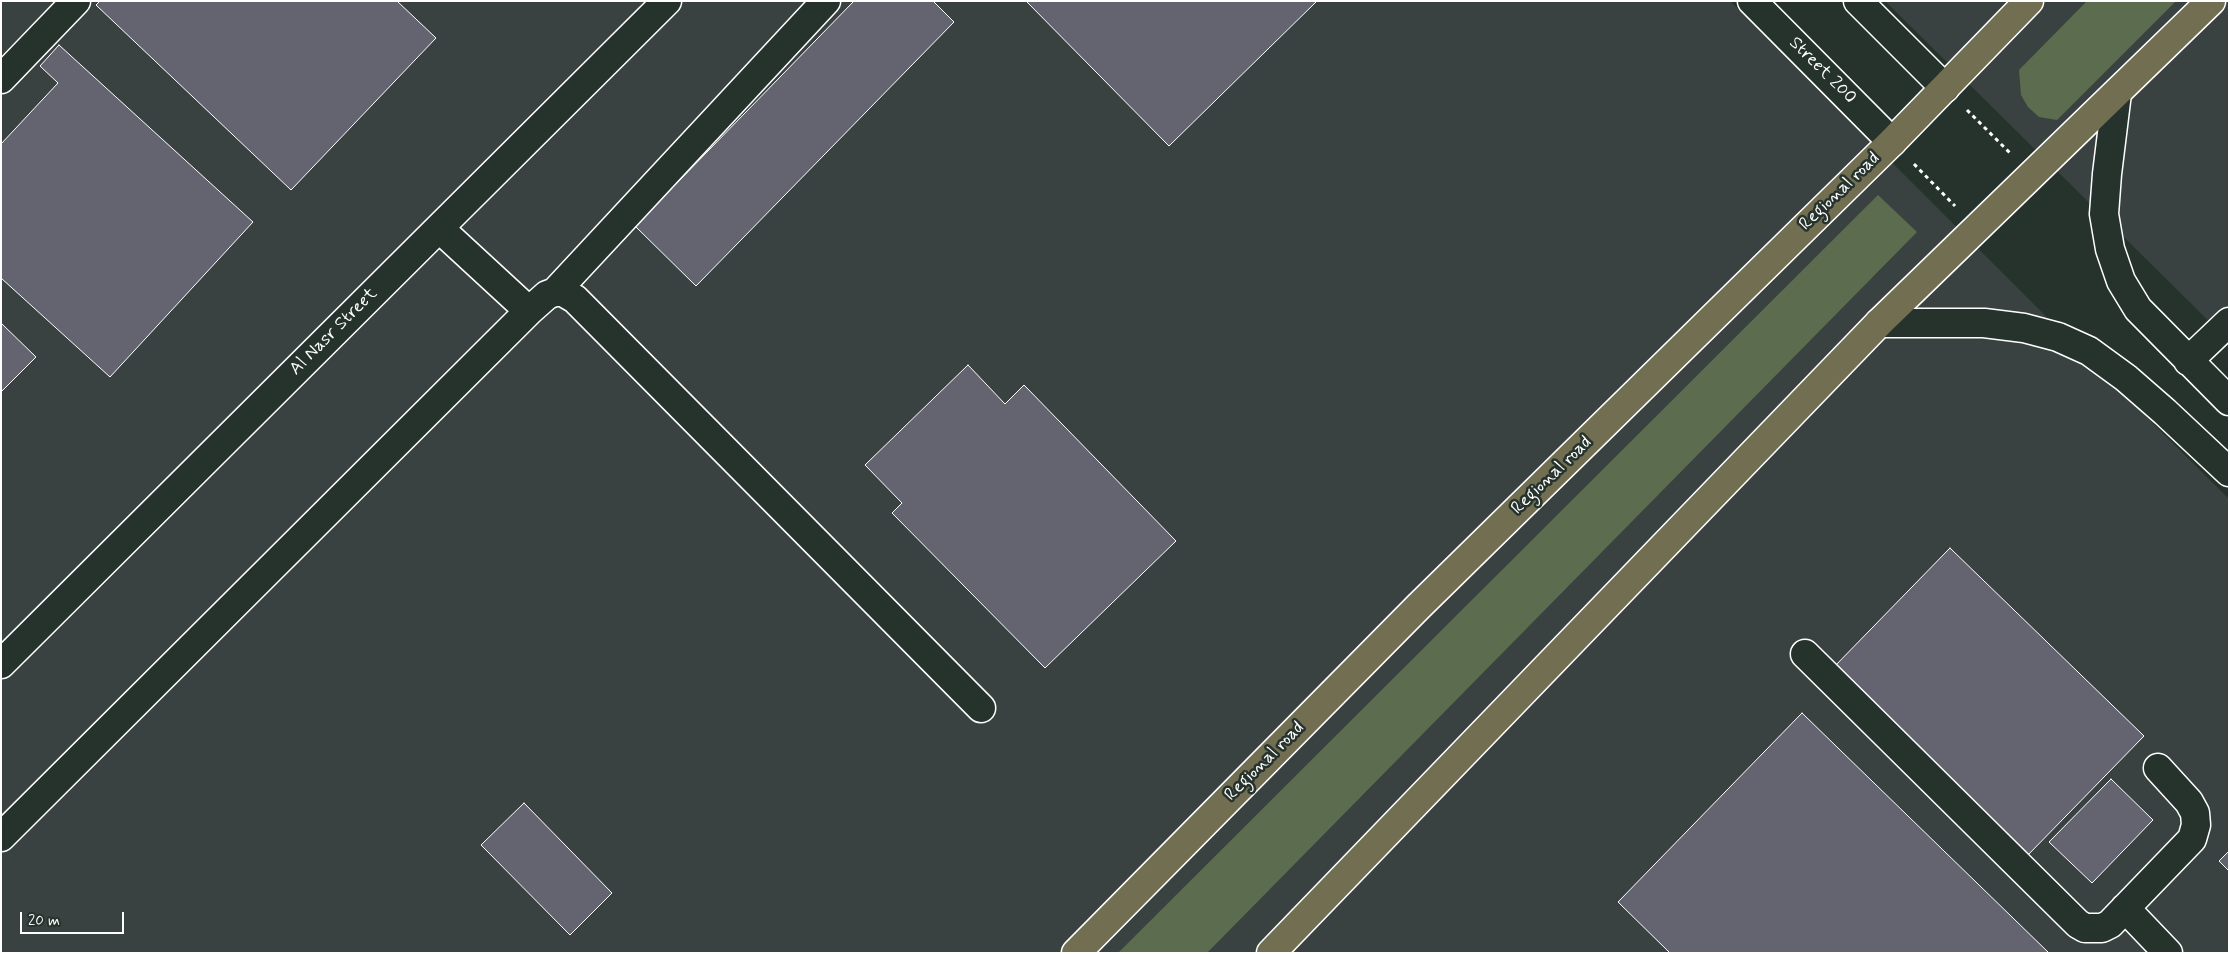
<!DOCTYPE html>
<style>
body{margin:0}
#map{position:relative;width:2230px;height:954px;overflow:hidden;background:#26332d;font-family:Mynerve,sans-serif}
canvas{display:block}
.frame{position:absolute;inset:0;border:2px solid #fff;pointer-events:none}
.scale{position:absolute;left:20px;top:912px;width:104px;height:22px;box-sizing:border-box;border:2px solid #fff;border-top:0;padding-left:6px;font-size:15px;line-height:18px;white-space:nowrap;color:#fff;-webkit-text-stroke:4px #26332d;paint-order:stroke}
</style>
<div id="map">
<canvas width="2230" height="954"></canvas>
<div class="frame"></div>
<div class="scale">20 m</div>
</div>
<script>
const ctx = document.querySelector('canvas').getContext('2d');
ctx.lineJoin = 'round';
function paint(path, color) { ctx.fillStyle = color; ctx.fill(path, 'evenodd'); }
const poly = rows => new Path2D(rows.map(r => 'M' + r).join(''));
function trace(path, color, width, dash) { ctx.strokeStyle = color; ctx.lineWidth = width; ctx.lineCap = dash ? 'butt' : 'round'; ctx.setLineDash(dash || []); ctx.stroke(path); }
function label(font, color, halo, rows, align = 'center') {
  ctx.font = font + ' Mynerve,sans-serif'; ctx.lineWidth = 5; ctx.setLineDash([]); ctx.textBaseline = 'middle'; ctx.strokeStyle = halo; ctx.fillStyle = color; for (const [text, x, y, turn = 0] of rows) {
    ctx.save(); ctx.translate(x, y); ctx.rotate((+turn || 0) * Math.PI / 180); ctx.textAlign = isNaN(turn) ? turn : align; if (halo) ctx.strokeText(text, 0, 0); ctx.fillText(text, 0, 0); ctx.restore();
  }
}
const built = poly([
 [1,1,1730,1,2229,499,2229,953,1,953],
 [1885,1,2229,1,2229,341]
]);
const green = poly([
 [2087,1,2176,1,2057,120,2039,117,2028,107,2021,95,2019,70],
 [1878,195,1917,232,1207,953,1118,953]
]);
const building = poly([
 [100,1,397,1,436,38,291,190,96,5,100,1],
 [854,1,933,1,954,22,696,286,635,226,854,1],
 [1026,1,1317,1,1169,146,1026,1],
 [59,45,253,222,110,377,1,278,1,144,58,83,40,66,59,45],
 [1,323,36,357,1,392,1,323],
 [968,365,1005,404,1024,385,1176,541,1045,668,892,513,902,503,865,465,968,365],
 [1950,548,2144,736,2026,857,1832,669,1950,548],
 [1802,713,2049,953,1670,953,1618,902,1802,713],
 [2111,779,2153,820,2092,883,2049,842,2111,779],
 [524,803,612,893,570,935,481,845,524,803],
 [2229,851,2229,871,2219,861,2229,851]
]);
const path = poly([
 [1967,110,2010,153],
 [1914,164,1955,206]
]);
const minor = poly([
 [1752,1,1892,142],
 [1858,1,1945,88],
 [1,79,76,1],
 [2117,93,2107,174,2104,214,2110,249,2121,281,2138,309,2229,401],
 [439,228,529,311],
 [555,292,826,1],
 [1879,323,1984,323,2024,328,2058,337,2089,351,2126,378,2165,412,2229,472],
 [2188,361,2229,322],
 [1805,654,2078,924,2085,928,2102,928,2110,924,2192,839,2196,825,2195,813,2189,802,2158,768],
 [1,664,667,1],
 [1,837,529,311,547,295,555,292,563,292,575,299,981,708],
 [2125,908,2168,953]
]);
const highway = poly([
 [1076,953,1419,606,1892,142,2029,1],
 [1271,953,1879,323,2211,1]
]);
const streetNames = [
 ["Street 200",1822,71,45],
 ["Regional road",1840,192,-44],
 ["Al Nasr Street",334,332,-45],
 ["Regional road",1552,476,-44],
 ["Regional road",1265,762,-45]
];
paint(built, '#394241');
paint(green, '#5c6c4e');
paint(building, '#646471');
trace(building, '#fff', 1);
trace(minor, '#fff', 31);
trace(highway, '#fff', 31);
trace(path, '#fff', 3, [4, 4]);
trace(minor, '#26332d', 28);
trace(highway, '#726e52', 28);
label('18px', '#fff', '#26332d', streetNames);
</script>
